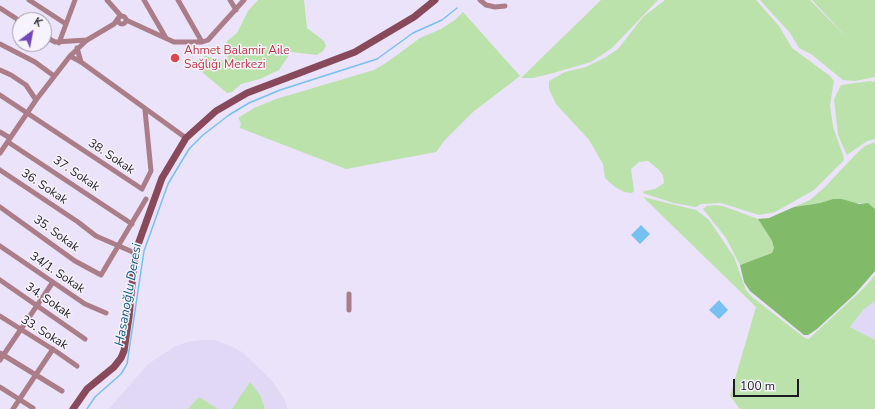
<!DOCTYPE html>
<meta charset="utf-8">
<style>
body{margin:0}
#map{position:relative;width:875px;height:409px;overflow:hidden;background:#eae3f9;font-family:"Nunito Sans",sans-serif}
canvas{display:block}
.north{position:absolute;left:12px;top:12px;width:40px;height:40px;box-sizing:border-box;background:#f6f3fc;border:1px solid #9f9ca5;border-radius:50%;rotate:32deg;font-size:11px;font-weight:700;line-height:16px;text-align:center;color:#1d1a22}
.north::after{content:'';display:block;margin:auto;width:14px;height:18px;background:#7545bd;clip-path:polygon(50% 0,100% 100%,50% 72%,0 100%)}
.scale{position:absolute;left:733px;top:379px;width:66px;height:18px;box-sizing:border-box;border:2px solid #1d1a22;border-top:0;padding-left:5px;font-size:12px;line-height:14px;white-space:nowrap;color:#1d1a22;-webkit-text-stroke:3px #f6f3fc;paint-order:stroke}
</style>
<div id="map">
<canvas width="875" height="409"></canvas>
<div class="north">K</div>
<div class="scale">100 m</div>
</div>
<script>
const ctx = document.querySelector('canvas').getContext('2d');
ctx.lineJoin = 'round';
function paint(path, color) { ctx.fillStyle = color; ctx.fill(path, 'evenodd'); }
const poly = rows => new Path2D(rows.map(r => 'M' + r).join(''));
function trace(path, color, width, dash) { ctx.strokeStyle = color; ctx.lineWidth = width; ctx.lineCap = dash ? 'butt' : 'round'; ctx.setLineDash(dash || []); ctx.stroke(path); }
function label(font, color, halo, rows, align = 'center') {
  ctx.font = font + ' "Nunito Sans",sans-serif'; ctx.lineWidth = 3; ctx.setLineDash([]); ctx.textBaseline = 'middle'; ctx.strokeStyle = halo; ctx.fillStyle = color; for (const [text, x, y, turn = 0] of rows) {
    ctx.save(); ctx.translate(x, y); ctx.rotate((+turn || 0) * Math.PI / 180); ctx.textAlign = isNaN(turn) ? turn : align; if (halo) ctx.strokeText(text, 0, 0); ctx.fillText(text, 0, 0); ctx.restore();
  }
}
const built = poly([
 [875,301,875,340,850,327,863,310],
 [203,340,214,340,231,346,242,352,272,381,285,400,287,409,109,409,148,364,174,347,187,342]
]);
const green = poly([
 [258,0,304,0,307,28,324,41,326,46,323,51,317,55,291,52,279,70,260,79,241,84,232,92,227,93,202,72,196,68,189,67,190,64,205,56,228,62,226,45,227,41,237,33,248,11],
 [601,0,658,0,612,48,591,62,553,73,533,78,521,78],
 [665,0,756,0,779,26,792,48,830,76,834,81,830,105,833,127,843,155,844,160,814,190,775,212,759,215,721,203,701,204,696,207,673,203,643,193,644,191,655,189,664,183,663,175,658,169,648,161,639,162,631,169,634,191,632,193,624,192,615,187,605,178,603,164,589,140,556,104,549,89,549,81,565,72,586,67,606,57,618,49,643,17],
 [760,0,810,0,849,40,812,0,875,0,875,77,855,81,843,80,811,54,799,48,790,33],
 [463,12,520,76,473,112,444,141,436,152,346,169,240,128,241,123,238,118,254,108,276,99,374,70,386,63,420,38,441,29,455,20],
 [870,81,875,82,875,139,867,141,847,155,838,135,834,99,841,85],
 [875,142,875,209,868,203,852,203,842,199,833,199,820,203,794,207,810,200,825,187,859,151,865,146],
 [643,197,696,210,709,220,734,257,746,290,752,297,805,338,809,339,814,334,865,287,875,275,875,301,863,310,850,327,875,340,875,409,740,409,730,396,756,307],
 [716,205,723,206,758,219,772,241,774,248,772,253,740,265,726,238,703,209,707,206],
 [250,382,260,395,265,409,232,409],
 [199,397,218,409,188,409]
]);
const forest = poly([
 [833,199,842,199,859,204,868,203,875,209,875,271,855,294,817,329,808,335,804,335,750,291,744,282,740,265,772,253,774,248,772,241,758,219,769,218,794,207,820,203]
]);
const water = poly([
 [641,225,650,234,640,244,631,235],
 [719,300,728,310,719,319,709,310]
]);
const stream = poly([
 [87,409,95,397,121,374,127,364,144,251,168,184,189,149,203,135,229,115,249,103,280,90,377,59,413,33,442,20,457,8]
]);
const street = poly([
 [29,0,66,24],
 [107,0,121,16],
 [144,0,166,38],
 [178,0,202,42],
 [230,0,236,10],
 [480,0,486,5,495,7,505,6],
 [0,8,20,21],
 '118 20a4 4 0 1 1 8 0a4 4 0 1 1-8 0Z',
 [126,20,174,42,202,42,208,40,244,0],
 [44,36,55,42,87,40],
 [59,43,75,0],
 [0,44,35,62,54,76],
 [77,48,81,62],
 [70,56,81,62,186,138],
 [0,70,11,75,26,85,36,100],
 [0,95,142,189,151,171,145,110],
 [0,132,10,138],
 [8,142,132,224],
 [0,153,36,100,70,56,87,40,114,24,119,17],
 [0,170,78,222,96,236,135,253],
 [0,207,75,261,101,275,146,199],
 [0,246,85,304,106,313],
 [0,280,85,339],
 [349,310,349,294],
 [0,316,57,352,77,366],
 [0,353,62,391],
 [0,360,53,282],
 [0,387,33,408],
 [13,409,53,349]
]);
const secondary = poly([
 [73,409,87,389,114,367,121,358,124,351,129,317,135,253,162,178,186,138,216,111,247,93,355,52,414,17,435,0]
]);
const markers = [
 [175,58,5,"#e0444e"]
];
const healthNames = [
 ["Ahmet Balamir Aile",184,51],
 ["Sağlığı Merkezi",184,65]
];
const streetNames = [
 ["38. Sokak",111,157,34],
 ["37. Sokak",76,174,34],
 ["36. Sokak",44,187,34],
 ["35. Sokak",56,234,36],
 ["34/1. Sokak",57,273,34],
 ["34. Sokak",48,301,35],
 ["33. Sokak",44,333,32]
];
const waterNames = [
 ["Hasanoğlu Deresi",129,295,-80]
];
paint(built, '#e1d8f5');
paint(green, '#bbe2ab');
paint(forest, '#81bb69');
paint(water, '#77c1f1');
trace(stream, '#77c1f1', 1.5);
trace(street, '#aa7d88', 5);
trace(secondary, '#884a5b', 7);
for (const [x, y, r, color] of markers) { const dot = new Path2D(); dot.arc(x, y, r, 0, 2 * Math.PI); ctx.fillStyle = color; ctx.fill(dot); trace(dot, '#f6f3fc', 1.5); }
label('12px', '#be3a42', '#f6f3fc', healthNames, 'left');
label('12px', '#1d1a22', '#f6f3fc', streetNames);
label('italic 13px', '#0d5a82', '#f6f3fc', waterNames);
</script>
